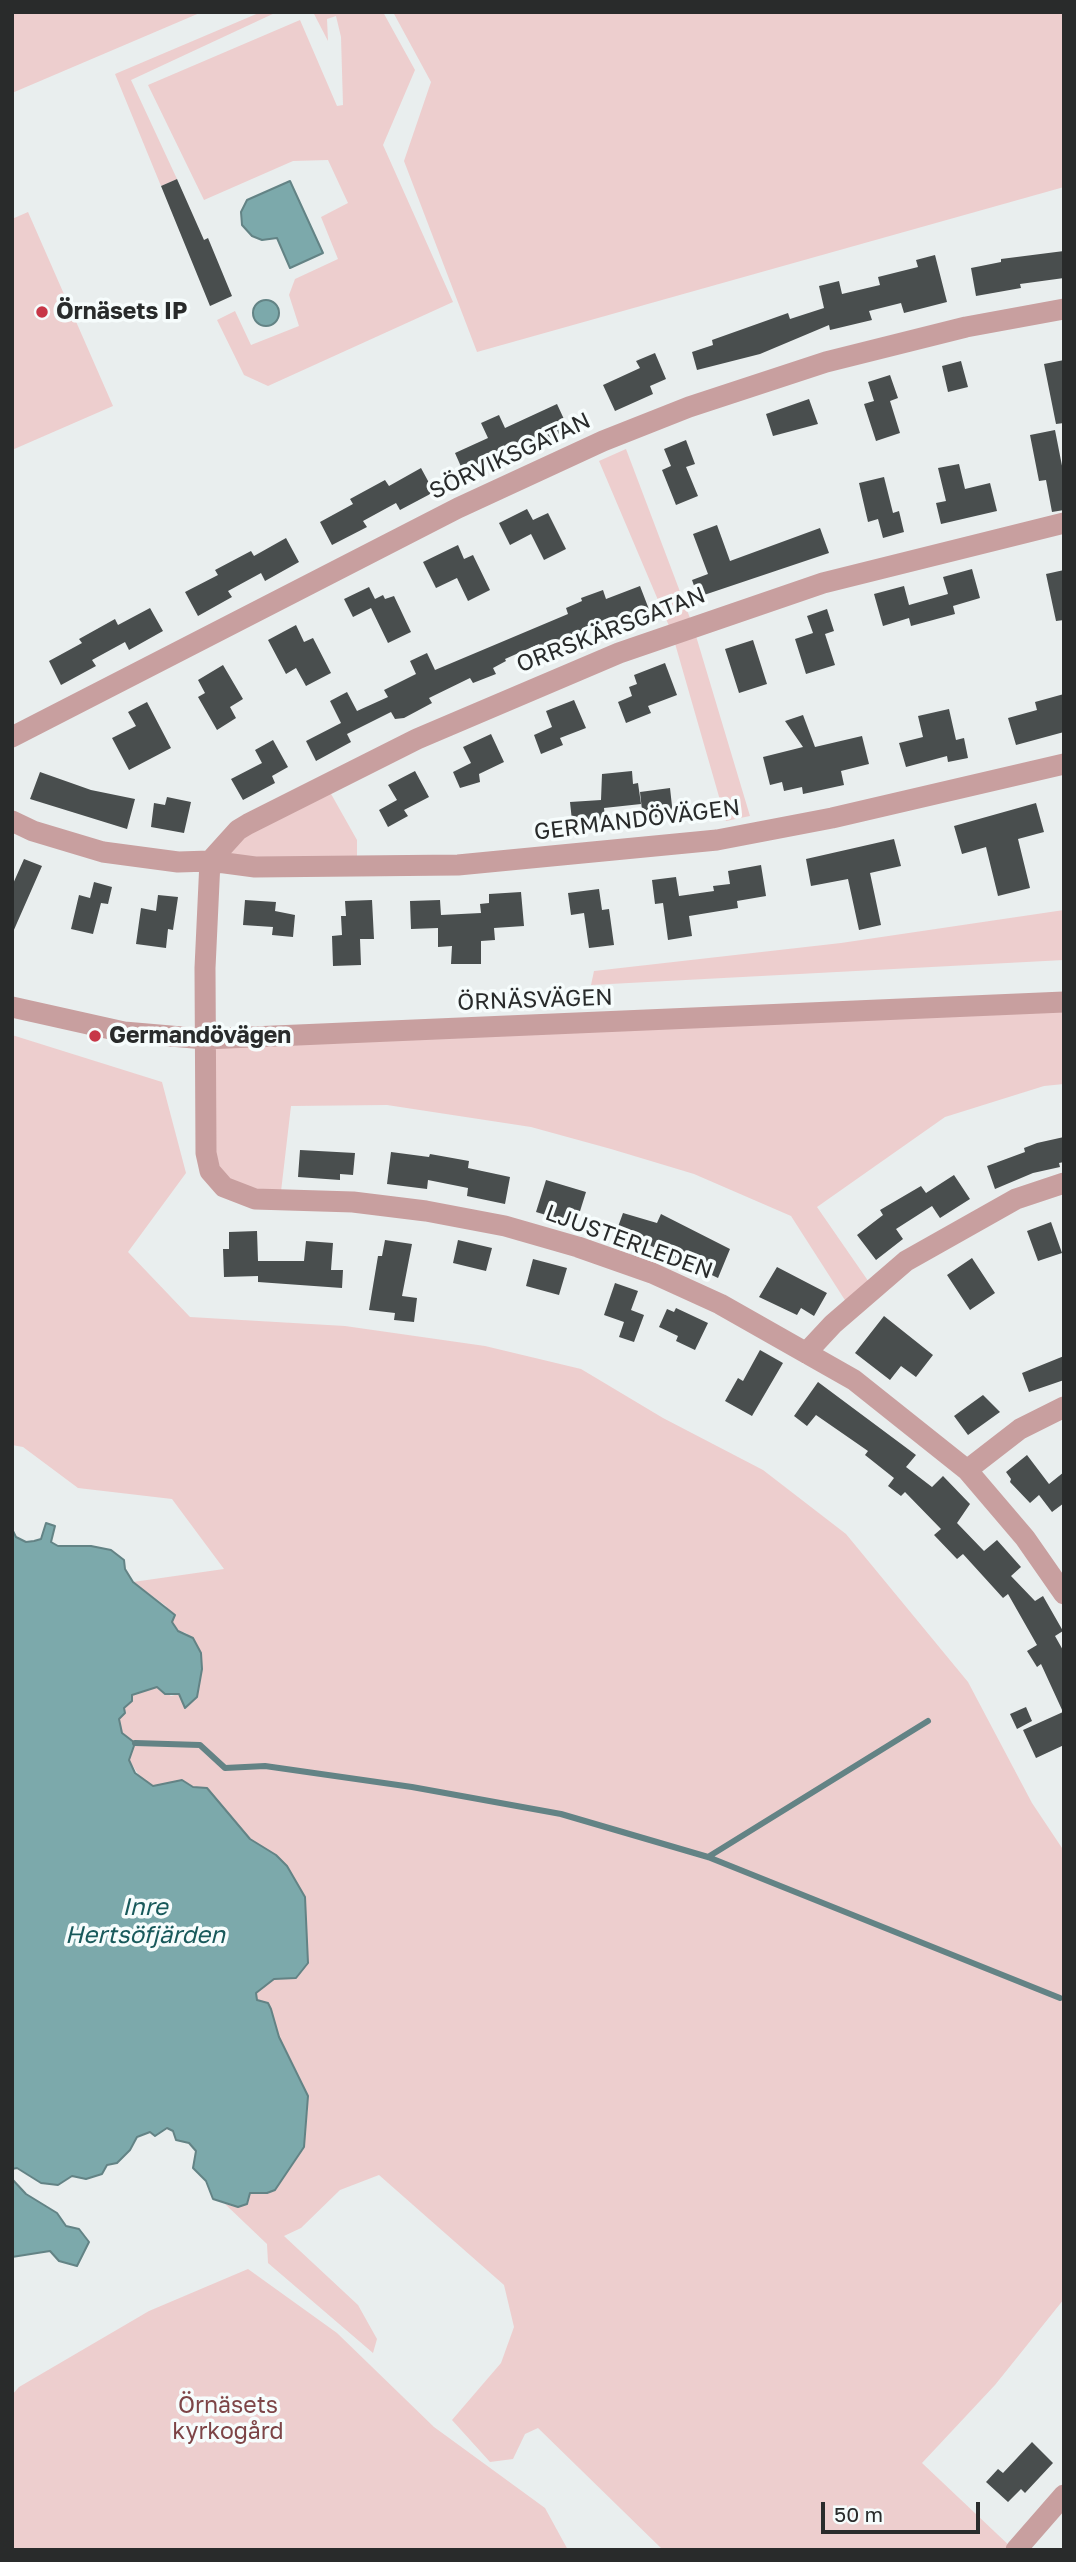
<!DOCTYPE html>
<meta charset="utf-8">
<style>
body{margin:0}
#map{position:relative;width:1076px;height:2562px;overflow:hidden;background:#e9eeee;font-family:"Golos Text",sans-serif}
canvas{display:block}
.frame{position:absolute;inset:0;border:14px solid #292b2b;pointer-events:none}
.scale{position:absolute;left:821px;top:2502px;width:159px;height:32px;box-sizing:border-box;border:4px solid #292b2b;border-top:0;padding-left:9px;font-size:21px;line-height:24px;white-space:nowrap;color:#292b2b;-webkit-text-stroke:5px #f6fcfc;paint-order:stroke}
</style>
<div id="map">
<canvas width="1076" height="2562"></canvas>
<div class="frame"></div>
<div class="scale">50 m</div>
</div>
<script>
const ctx = document.querySelector('canvas').getContext('2d');
ctx.lineJoin = 'round';
function paint(path, color) { ctx.fillStyle = color; ctx.fill(path, 'evenodd'); }
const poly = rows => new Path2D(rows.map(r => 'M' + r).join(''));
function trace(path, color, width, dash) { ctx.strokeStyle = color; ctx.lineWidth = width; ctx.lineCap = dash ? 'butt' : 'round'; ctx.setLineDash(dash || []); ctx.stroke(path); }
function label(font, color, halo, rows, align = 'center') {
  ctx.font = font + ' "Golos Text",sans-serif'; ctx.lineWidth = 7; ctx.setLineDash([]); ctx.textBaseline = 'middle'; ctx.strokeStyle = halo; ctx.fillStyle = color; for (const [text, x, y, turn = 0] of rows) {
    ctx.save(); ctx.translate(x, y); ctx.rotate((+turn || 0) * Math.PI / 180); ctx.textAlign = isNaN(turn) ? turn : align; if (halo) ctx.strokeText(text, 0, 0); ctx.fillText(text, 0, 0); ctx.restore();
  }
}
const green = poly([
 [12,12,202,12,12,93],
 [261,12,277,12,131,80,177,179,161,186,115,74],
 [313,12,383,12,415,70,383,145,453,302,268,386,244,375,217,320,235,311,251,345,299,326,289,295,295,279,338,259,321,217,348,203,328,160,293,161,204,200,148,85,300,20,337,106,343,105,341,37,336,16,327,19,328,41],
 [393,12,1064,12,1064,187,477,352,404,161,431,82],
 [28,212,113,406,12,450,12,219],
 [626,449,693,626,750,816,726,821,672,633,599,461],
 [326,785,357,840,357,868,211,863,239,829],
 [1064,910,1064,960,591,985,594,971,841,943],
 [1064,1004,1064,1084,1044,1086,945,1117,817,1207,873,1288,850,1308,791,1216,694,1174,611,1149,531,1127,387,1105,291,1106,280,1200,226,1190,206,1118,206,1040],
 [12,1035,162,1082,186,1173,128,1252,190,1317,345,1326,485,1346,581,1369,663,1418,763,1470,846,1534,968,1682,1032,1803,1064,1851,1064,2299,995,2385,922,2463,1014,2550,663,2550,538,2428,525,2434,513,2459,490,2462,452,2420,501,2363,514,2327,504,2285,379,2175,340,2190,301,2228,284,2236,358,2305,377,2339,373,2353,268,2263,267,2244,225,2204,238,2207,250,2192,267,2193,275,2190,304,2147,304,2122,308,2111,303,2084,279,2037,271,2009,268,2003,257,2000,256,1993,274,1979,308,1963,305,1897,287,1866,276,1855,250,1839,207,1788,193,1787,182,1780,153,1786,142,1780,129,1760,128,1741,122,1733,119,1719,131,1695,157,1687,171,1696,179,1694,185,1707,197,1697,202,1669,201,1653,186,1633,179,1631,172,1622,166,1606,133,1582,224,1569,172,1499,78,1488,23,1447,12,1445],
 [248,2269,337,2333,434,2427,545,2508,568,2550,12,2550,12,2395,19,2387,149,2311]
]);
const water = poly([
 [290,181,323,253,290,268,277,238,262,240,252,236,242,225,241,212,247,200,290,181],
 '253 313a13 13 0 1 1 26 0a13 13 0 1 1-26 0Z',
 [46,1523,55,1526,51,1542,58,1546,91,1546,111,1550,124,1560,125,1569,133,1582,175,1615,172,1622,178,1631,193,1638,201,1653,202,1669,197,1697,185,1708,179,1694,165,1694,157,1687,132,1695,132,1701,124,1708,125,1713,119,1719,122,1733,135,1743,129,1760,135,1773,153,1786,182,1780,193,1787,207,1788,250,1839,276,1855,287,1866,305,1897,308,1963,296,1978,274,1979,256,1993,257,2000,268,2003,271,2009,279,2037,308,2096,304,2147,275,2190,267,2193,250,2193,247,2204,238,2207,213,2199,206,2181,193,2168,196,2151,189,2143,176,2140,173,2131,167,2128,155,2136,150,2132,137,2137,130,2150,117,2163,107,2165,102,2174,86,2179,72,2176,58,2185,41,2183,17,2168,12,2169,12,1529,16,1537,26,1542,34,1541,41,1539,46,1523],
 [12,2179,26,2194,57,2213,66,2226,79,2229,89,2242,77,2266,59,2261,50,2251,12,2257,12,2179]
]);
const stream = poly([
 [135,1743,200,1745,225,1768,265,1766,412,1787,561,1814,708,1857,1060,1998],
 [708,1857,928,1721]
]);
const building = poly([
 [177,179,204,240,208,238,232,296,210,306,161,186],
 [1064,251,1064,278,1020,284,1021,288,976,296,971,268,1001,262,1001,259],
 [935,255,947,302,904,313,901,303,869,311,872,320,830,330,829,325,760,354,697,370,692,352,713,345,712,340,788,313,790,319,824,308,819,286,839,281,842,294,880,285,878,277,918,267,916,260],
 [655,353,666,379,650,386,653,394,615,411,603,385,640,368,636,361],
 [1064,360,1064,423,1056,424,1044,364],
 [961,361,968,387,948,392,942,366],
 [890,375,898,398,890,401,900,433,876,441,864,404,874,401,868,382],
 [809,399,818,424,773,436,766,414],
 [557,404,569,430,533,446,530,438,498,453,502,461,466,478,455,453,488,438,481,423,499,415,505,428],
 [1055,430,1064,476,1064,510,1052,512,1046,480,1039,481,1030,435],
 [686,440,695,464,686,467,698,496,676,505,662,470,671,466,664,449],
 [959,464,965,489,990,483,997,511,941,524,936,503,946,501,938,468],
 [421,468,434,492,400,510,396,503,363,521,367,527,332,545,320,522,353,504,350,499,385,480,389,486],
 [884,477,893,513,899,511,904,532,883,538,878,519,868,522,859,483],
 [527,509,533,520,548,513,566,549,544,560,531,534,510,545,499,523],
 [717,525,730,561,820,528,829,553,698,597,692,580,708,574,693,534],
 [286,538,299,562,265,581,261,573,228,591,232,597,198,616,185,592,218,575,215,570,251,551,254,556],
 [458,545,464,559,473,555,490,590,468,601,457,578,436,588,423,562],
 [972,569,980,598,953,606,955,614,911,626,909,618,883,626,874,594,904,586,909,605,948,594,943,577],
 [1064,570,1064,620,1056,621,1046,574],
 [640,586,650,612,614,626,612,620,576,633,578,638,543,653,539,644,505,659,506,661,493,668,496,674,473,683,470,678,429,698,432,703,404,718,395,719,391,712,347,734,351,742,316,761,306,741,341,723,330,701,347,692,357,711,388,697,384,690,416,674,410,661,427,653,435,670,568,614,566,608,582,601,581,598,603,590,606,599],
 [369,587,375,599,383,595,385,599,394,596,411,632,388,643,371,608,353,617,344,599],
 [150,608,163,631,129,650,125,642,92,660,96,666,61,685,49,661,82,643,79,639,115,619,118,625],
 [827,609,834,631,825,634,835,665,806,674,795,639,813,633,807,616],
 [296,625,304,642,313,638,331,673,306,686,296,668,286,674,268,640],
 [753,640,767,684,739,693,725,649],
 [665,663,677,695,648,706,651,713,626,723,618,702,632,696,629,687,637,684,634,675],
 [223,665,243,699,230,707,236,718,217,730,198,697,205,693,198,680],
 [1064,694,1064,732,1016,745,1008,718,1037,710,1035,702],
 [574,700,586,728,560,738,563,745,541,754,534,735,552,727,546,711],
 [147,702,171,748,129,770,112,738,136,726,128,712],
 [949,709,956,740,964,738,968,758,948,762,947,756,906,767,899,743,923,737,918,716],
 [803,715,815,747,862,736,869,764,841,771,844,785,803,794,802,787,784,791,782,782,770,785,763,757,803,747,785,721],
 [491,734,504,762,479,774,480,782,460,788,453,772,471,763,463,747],
 [273,740,288,767,272,776,275,783,243,800,231,779,262,763,255,750],
 [415,771,429,797,404,810,408,816,388,827,379,810,397,800,388,785],
 [632,771,633,784,638,783,641,804,604,808,606,827,573,830,570,802,601,800,602,774],
 [40,772,91,790,135,799,127,829,30,799],
 [670,788,673,815,643,819,640,792],
 [167,797,191,802,184,833,151,827,154,803,165,805],
 [1036,803,1044,832,1018,839,1030,888,998,896,986,847,962,854,954,826],
 [894,839,901,866,870,873,881,925,859,930,848,879,811,886,806,859],
 [24,859,42,866,13,932,12,886],
 [761,865,766,896,737,901,738,908,689,916,692,936,668,940,663,903,655,904,652,880,676,877,679,896,714,891,713,886,730,884,728,871],
 [94,882,112,887,108,904,101,903,93,934,71,929,79,895,90,898],
 [599,889,602,910,609,909,614,945,589,948,584,913,571,915,568,893],
 [521,892,524,926,494,928,495,940,481,941,481,964,451,964,452,946,438,947,438,928,411,929,410,901,440,900,441,915,481,913,480,904,489,903,489,894],
 [158,895,178,897,173,930,168,929,166,948,136,944,141,908,156,911],
 [245,900,276,902,275,911,295,915,293,937,272,935,273,927,243,925],
 [372,900,374,939,360,939,361,965,333,966,332,936,342,935,341,916,346,916,345,901],
 [1064,1137,1064,1162,1059,1163,1060,1167,1033,1173,995,1189,987,1166,1025,1152,1024,1148,1037,1143],
 [300,1150,355,1153,353,1175,340,1174,340,1180,298,1177],
 [391,1152,429,1157,430,1154,469,1161,468,1168,510,1177,505,1204,467,1196,468,1188,428,1180,427,1189,387,1184],
 [954,1175,970,1199,940,1218,932,1206,896,1229,903,1239,876,1260,857,1235,883,1215,880,1210,921,1186,926,1193],
 [546,1180,586,1192,576,1224,536,1212],
 [623,1213,657,1223,661,1214,730,1249,718,1278,647,1244,646,1246,615,1235],
 [1051,1222,1062,1253,1038,1261,1027,1231],
 [257,1231,258,1261,304,1261,306,1241,333,1243,331,1270,343,1270,342,1288,258,1282,258,1276,224,1277,223,1249,229,1249,229,1232],
 [385,1240,412,1244,402,1296,417,1298,414,1322,394,1320,395,1313,369,1310,378,1256,382,1256],
 [458,1240,492,1248,486,1271,453,1263],
 [972,1258,995,1293,970,1310,947,1275],
 [533,1259,567,1268,559,1295,526,1286],
 [777,1267,827,1293,814,1316,801,1308,797,1315,759,1297],
 [615,1283,638,1291,631,1310,644,1315,634,1342,619,1337,624,1322,604,1315],
 [676,1308,708,1323,695,1350,676,1341,678,1336,659,1327,667,1309,674,1312],
 [884,1316,933,1355,916,1377,901,1366,890,1380,855,1353],
 [760,1350,783,1363,752,1416,725,1401,738,1378,743,1381],
 [1064,1356,1064,1380,1029,1392,1022,1373],
 [818,1382,916,1455,906,1467,932,1487,943,1476,970,1504,957,1523,984,1551,997,1540,1021,1567,1011,1576,1035,1601,1043,1596,1063,1631,1055,1636,1064,1652,1064,1745,1036,1758,1023,1730,1063,1712,1041,1664,1037,1667,1027,1651,1037,1645,1008,1594,1003,1598,963,1554,957,1559,934,1535,941,1529,905,1492,901,1496,888,1486,894,1478,865,1455,868,1451,816,1415,807,1426,794,1416],
 [983,1395,1000,1412,968,1435,954,1416],
 [1027,1455,1049,1484,1064,1472,1064,1503,1052,1512,1039,1495,1030,1503,1010,1482,1011,1479,1006,1472],
 [1026,1707,1032,1721,1017,1729,1010,1714],
 [1032,2442,1053,2463,1025,2493,1021,2489,1008,2502,986,2482,998,2469,1003,2473]
]);
const minor = poly([
 [1064,523,823,583,619,653,417,739,248,824,238,830,210,861,205,968,206,1153,210,1171,224,1187,255,1199,353,1202,426,1211,505,1226,578,1247,652,1273,720,1304,854,1380,967,1470,1025,1538,1064,1594],
 [12,737,458,508,603,441,689,407,826,362,966,327,1064,309],
 [12,821,33,831,103,852,178,862,210,861,255,867,458,865,717,840,832,818,1064,764],
 [12,1007,124,1032,205,1039,1064,1002],
 [806,1353,833,1324,906,1261,1016,1199,1064,1183],
 [967,1470,1020,1429,1064,1407],
 [1016,2550,1064,2495]
]);
const markers = [
 [42,312,7,"#c73748"],
 [95,1036,7,"#c73748"]
];
const poiNames = [
 ["Örnäsets IP",56,312],
 ["Germandövägen",109,1036]
];
const streetNames = [
 ["SÖRVIKSGATAN",510,456,-25],
 ["ORRSKÄRSGATAN",611,630,-21],
 ["GERMANDÖVÄGEN",637,820,-7],
 ["ÖRNÄSVÄGEN",535,1000,-2],
 ["LJUSTERLEDEN",629,1242,20]
];
const parkNames = [
 ["Örnäsets",228,2406],
 ["kyrkogård",228,2432]
];
const waterNames = [
 ["Inre",145,1907],
 ["Hertsöfjärden",145,1935]
];
paint(green, '#edcece');
paint(water, '#7ca9ab');
trace(water, '#638385', 2);
trace(stream, '#638385', 6);
paint(building, '#494e4e');
trace(minor, '#c89f9f', 21);
for (const [x, y, r, color] of markers) { const dot = new Path2D(); dot.arc(x, y, r, 0, 2 * Math.PI); ctx.fillStyle = color; ctx.fill(dot); trace(dot, '#f6fcfc', 2.5); }
label('bold 23px', '#292b2b', '#f6fcfc', poiNames, 'left');
label('23px', '#292b2b', '#f6fcfc', streetNames);
label('23px', '#7d4446', '#f6fcfc', parkNames);
label('italic 24px', '#18595b', '#f6fcfc', waterNames);
</script>
